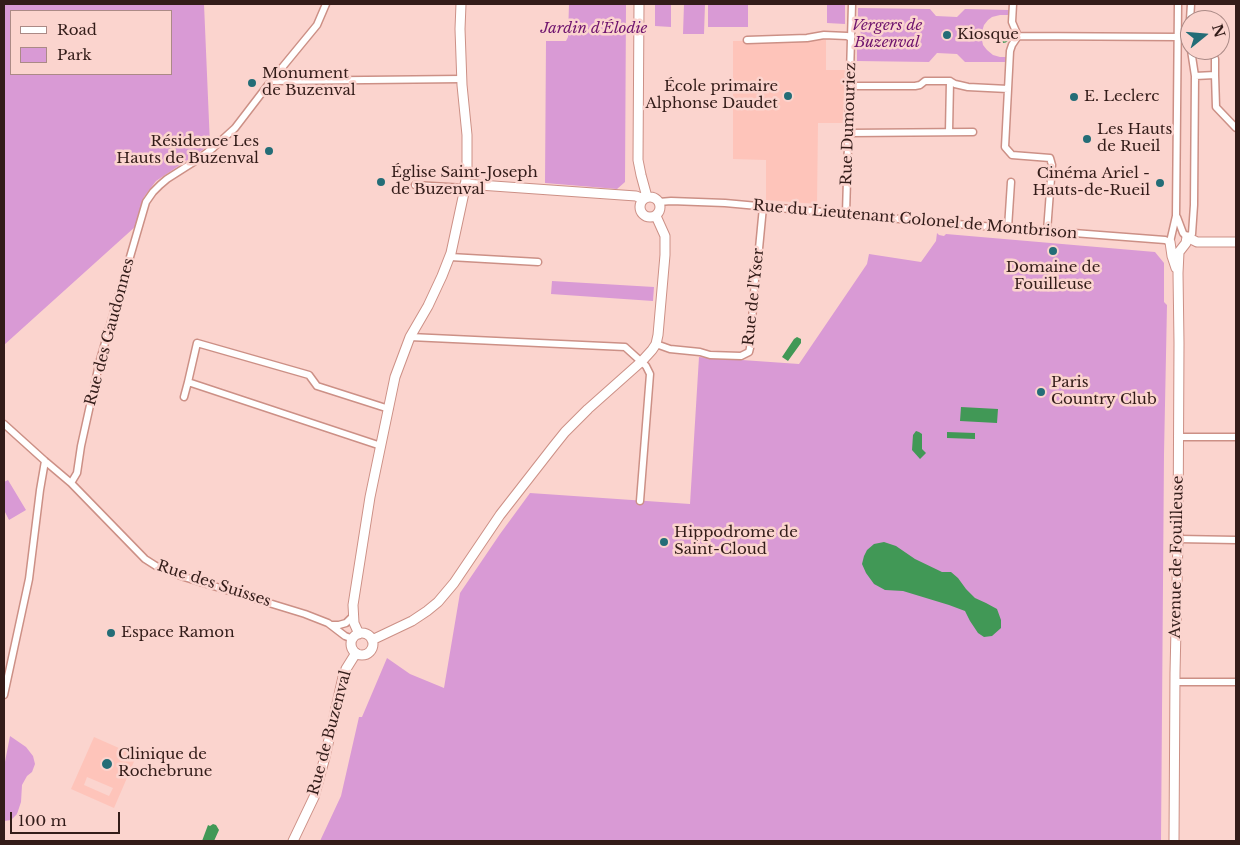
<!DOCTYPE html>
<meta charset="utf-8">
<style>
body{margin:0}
#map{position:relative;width:1240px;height:845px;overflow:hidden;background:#fbd4ce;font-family:"Libre Baskerville",serif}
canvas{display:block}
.frame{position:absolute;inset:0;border:5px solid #331c19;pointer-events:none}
.legend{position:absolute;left:10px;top:10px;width:162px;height:65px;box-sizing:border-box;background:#fbd4ce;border:1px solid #ab8a86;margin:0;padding:6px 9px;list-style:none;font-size:15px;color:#331c19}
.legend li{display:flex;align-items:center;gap:10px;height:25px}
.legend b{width:25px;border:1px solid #ab8a86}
.north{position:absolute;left:1180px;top:10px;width:50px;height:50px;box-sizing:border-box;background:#fbd4ce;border:1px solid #ab8a86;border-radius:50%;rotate:73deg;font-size:14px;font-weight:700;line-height:20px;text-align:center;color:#331c19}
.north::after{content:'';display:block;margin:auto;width:18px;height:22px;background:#246d77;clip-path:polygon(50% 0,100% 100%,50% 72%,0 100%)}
.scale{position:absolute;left:10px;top:812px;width:110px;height:22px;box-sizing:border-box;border:2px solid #331c19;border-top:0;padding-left:6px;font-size:15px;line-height:18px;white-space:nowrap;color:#331c19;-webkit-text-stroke:4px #fbd4ce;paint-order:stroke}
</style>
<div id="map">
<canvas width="1240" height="845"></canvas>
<div class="frame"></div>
<ul class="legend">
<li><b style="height:6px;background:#fff"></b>Road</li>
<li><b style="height:14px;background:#d99ad5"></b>Park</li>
</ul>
<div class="north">N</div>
<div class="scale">100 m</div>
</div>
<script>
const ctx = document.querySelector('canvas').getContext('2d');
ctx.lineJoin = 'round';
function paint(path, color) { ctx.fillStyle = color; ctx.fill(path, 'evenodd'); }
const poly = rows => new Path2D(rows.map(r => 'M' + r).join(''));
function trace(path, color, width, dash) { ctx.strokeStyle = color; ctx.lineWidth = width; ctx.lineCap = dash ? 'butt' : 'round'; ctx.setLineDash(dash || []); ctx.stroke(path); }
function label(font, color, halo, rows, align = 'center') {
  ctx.font = font + ' "Libre Baskerville",serif'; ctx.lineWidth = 5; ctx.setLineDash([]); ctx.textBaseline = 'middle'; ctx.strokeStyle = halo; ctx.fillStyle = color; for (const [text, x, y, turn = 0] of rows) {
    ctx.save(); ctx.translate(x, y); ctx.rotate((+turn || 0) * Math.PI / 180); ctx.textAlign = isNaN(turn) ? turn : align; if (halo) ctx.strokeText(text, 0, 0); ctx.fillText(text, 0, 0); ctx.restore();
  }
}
const built = poly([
 [826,40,826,70,845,70,843,123,818,123,817,204,766,200,766,160,733,159,733,41],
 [94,737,128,752,131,746,139,750,114,808,71,789],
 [87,777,113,788,109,796,84,785]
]);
const green = poly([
 [4,4,204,4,210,145,156,181,144,197,136,226,4,345],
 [11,11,171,11,171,74,11,74],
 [569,4,626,4,625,182,617,189,545,183,546,41,566,41,568,37],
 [655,4,671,4,671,27,655,26],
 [684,4,705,4,704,34,683,34],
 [708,4,748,4,748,27,708,27],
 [827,4,845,4,845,24,827,23],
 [858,8,930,9,936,16,957,17,965,9,1009,10,1008,15,1000,15,992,17,988,20,984,25,981,35,983,45,987,50,993,55,1000,57,1006,57,1006,62,965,62,957,54,937,53,929,62,857,61,857,49,860,46,861,22,858,18],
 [937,233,939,235,944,236,946,234,1155,252,1164,263,1164,302,1167,305,1164,454,1161,841,320,841,341,796,359,717,362,717,387,658,410,674,444,688,460,593,500,534,530,493,690,504,699,357,799,364,867,264,869,254,921,262,936,241],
 [552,281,654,287,653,301,551,294],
 [8,480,26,510,9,520,4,510,4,482],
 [10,736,26,747,33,756,35,764,32,772,27,776,22,785,21,802,17,814,11,820,4,821,4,767]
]);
const water = poly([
 '996 36a7 7 0 1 1 14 0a7 7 0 1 1-14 0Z',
 [797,337,801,339,801,343,788,361,782,357,794,339],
 [961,407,998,409,997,423,960,421],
 [916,431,919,432,922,434,922,449,926,453,920,459,912,450,913,435],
 [947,432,975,433,975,439,947,438],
 [884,542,896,546,915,559,942,572,951,572,958,578,966,589,975,598,986,603,997,609,1001,620,1001,628,992,636,984,637,978,633,970,621,965,611,949,605,903,591,885,590,874,584,866,573,862,564,864,556,867,550,874,544],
 [213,824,216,825,219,830,214,841,202,841,208,825,210,826]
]);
const street = poly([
 [1013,4,1012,22,1018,36],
 [1190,20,1191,4],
 [1190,23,1190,34],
 [1018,36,1012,45,1010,51,1005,147,1012,155,1050,158,1052,165,1047,231],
 [1018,36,1178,37],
 [747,40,807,38,824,35,847,36,851,38],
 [1215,59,1215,75],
 [1195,76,1215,75,1216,107,1236,128],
 [271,81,462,79],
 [850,86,915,86,920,85,925,81,950,81,955,84,968,87,1008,89],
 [949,132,950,81],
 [849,133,973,132],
 [415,185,465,188],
 [659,202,671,201,725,203,943,223,1165,240,1170,242,1176,216,1178,4],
 [846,214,852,4],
 [1177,217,1183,233,1187,237,1192,234,1194,205,1195,76,1191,50],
 [1008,228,1011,182],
 [450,257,538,262],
 [410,337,625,347,646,366,650,374,640,501],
 [656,344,670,349,700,352,710,355,741,356,749,352,750,348,756,266,758,259,763,207],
 [184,397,188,382],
 [4,424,45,461,71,483,145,559,156,566,184,577,305,614,328,623,345,636,353,639],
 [1178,437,1236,437],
 [381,446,188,382,197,343,309,375,317,386,389,409],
 [71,483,77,473,81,446,100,360,146,202,153,192,160,185,167,179,200,158,213,148,235,128,271,81,317,25,326,4],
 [1178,539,1236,540],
 [331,625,339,625,346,623,353,616],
 [1175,682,1236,682],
 [4,695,29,579,40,490,45,461]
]);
const secondary = poly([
 [639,4,638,160,641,175,647,197],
 [465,184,636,196,643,199],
 '640 207a10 10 0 1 1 20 0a10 10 0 1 1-20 0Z',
 [1187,237,1197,242,1236,242],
 [1170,242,1172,256,1176,268],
 '351 644a11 11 0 1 1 22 0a11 11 0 1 1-22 0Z',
 [359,634,354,623,353,605,370,497,395,377,410,337,428,306,442,276,451,253,465,188,467,171,467,135,462,85,460,29,461,4],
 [372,640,412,621,427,611,438,602,454,583,500,515,553,447,565,432,588,409,642,361,652,350,656,344,658,335,665,255,665,236,656,216],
 [293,841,314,797,325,757,343,677,346,669,356,653],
 [1174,841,1175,673,1178,539,1179,343,1178,273,1179,252,1186,243,1187,237]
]);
const markers = [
 [947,35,5,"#246d77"],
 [252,83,5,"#246d77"],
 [788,96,5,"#246d77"],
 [1074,97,5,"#246d77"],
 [1087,139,5,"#246d77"],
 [269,151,5,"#246d77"],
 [381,182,5,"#246d77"],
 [1160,183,5,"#246d77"],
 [1053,251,5,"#246d77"],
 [1041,392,5,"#246d77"],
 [664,542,5,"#246d77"],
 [111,633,5,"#246d77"],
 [107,764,6,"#246d77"]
];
const parkNames = [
 ["Vergers de",887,26],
 ["Buzenval",887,43],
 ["Jardin d'Élodie",594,29]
];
const poiNames = [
 ["Kiosque",957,35],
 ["Monument",262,74],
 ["de Buzenval",262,91],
 ["École primaire",778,87,"right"],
 ["Alphonse Daudet",778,104,"right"],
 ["E. Leclerc",1084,97],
 ["Les Hauts",1097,130],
 ["de Rueil",1097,147],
 ["Résidence Les",259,142,"right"],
 ["Hauts de Buzenval",259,159,"right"],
 ["Église Saint-Joseph",391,173],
 ["de Buzenval",391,190],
 ["Cinéma Ariel -",1150,174,"right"],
 ["Hauts-de-Rueil",1150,191,"right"],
 ["Domaine de",1053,268,"center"],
 ["Fouilleuse",1053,285,"center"],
 ["Paris",1051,383],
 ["Country Club",1051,400],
 ["Hippodrome de",674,533],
 ["Saint-Cloud",674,550],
 ["Espace Ramon",121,633],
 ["Clinique de",118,755],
 ["Rochebrune",118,772]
];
const streetNames = [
 ["Rue Dumouriez",849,124,-88],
 ["Rue du Lieutenant Colonel de Montbrison",915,220,5],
 ["Rue de l'Yser",754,297,-84],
 ["Rue des Gaudonnes",110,332,-75],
 ["Avenue de Fouilleuse",1177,557,-89],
 ["Rue des Suisses",214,584,18],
 ["Rue de Buzenval",330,733,-75]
];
paint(built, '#fec4ba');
paint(green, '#d99ad5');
paint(water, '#419856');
trace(street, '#cc9086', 9);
trace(secondary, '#cc9086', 11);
trace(street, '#fff', 6);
trace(secondary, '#fff', 9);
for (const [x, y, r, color] of markers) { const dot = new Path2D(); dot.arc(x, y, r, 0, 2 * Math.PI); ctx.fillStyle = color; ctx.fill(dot); trace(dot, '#fbd4ce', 2); }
label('italic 15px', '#6f146e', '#fbd4ce', parkNames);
label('15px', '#331c19', '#fbd4ce', poiNames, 'left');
label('15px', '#331c19', '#fbd4ce', streetNames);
</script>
